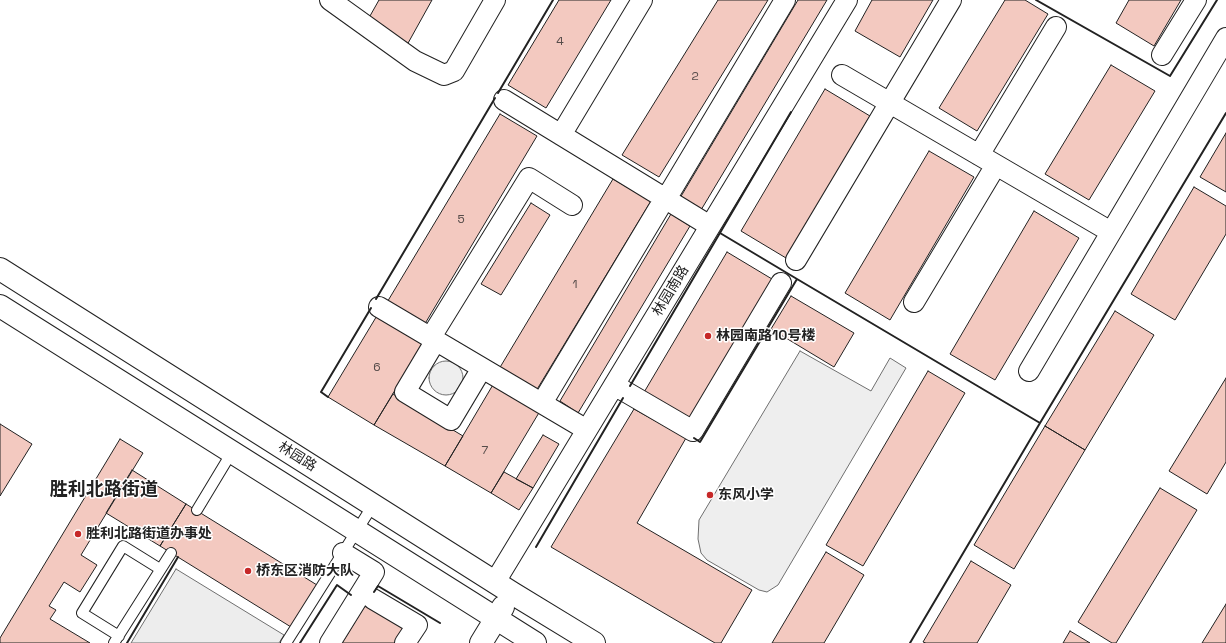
<!DOCTYPE html>
<meta charset="utf-8">
<style>
body{margin:0}
canvas{display:block;background:#fff}
</style>
<canvas width="1226" height="643"></canvas>
<script>
const ctx = document.querySelector('canvas').getContext('2d');
ctx.lineJoin = 'round';
function paint(path, color) { ctx.fillStyle = color; ctx.fill(path, 'evenodd'); }
const poly = rows => new Path2D(rows.map(r => 'M' + r).join(''));
function trace(path, color, width, dash) { ctx.strokeStyle = color; ctx.lineWidth = width; ctx.lineCap = dash ? 'butt' : 'round'; ctx.setLineDash(dash || []); ctx.stroke(path); }
function label(font, color, halo, rows, align = 'center') {
  ctx.font = font + ' "Space Grotesk","Noto Sans SC",sans-serif'; ctx.lineWidth = 3; ctx.setLineDash([]); ctx.textBaseline = 'middle'; ctx.strokeStyle = halo; ctx.fillStyle = color; for (const [text, x, y, turn = 0] of rows) {
    ctx.save(); ctx.translate(x, y); ctx.rotate((+turn || 0) * Math.PI / 180); ctx.textAlign = isNaN(turn) ? turn : align; if (halo) ctx.strokeText(text, 0, 0); ctx.fillText(text, 0, 0); ctx.restore();
  }
}
const green = poly([
 [800,351,871,391,890,358,906,368,778,585,767,592,759,590,707,560,701,553,698,539,699,520,800,351],
 '429 378a17 17 0 1 1 34 0a17 17 0 1 1-34 0Z'
]);
const parking = poly([
 [176,569,284,635,279,643,131,643,176,569]
]);
const building = poly([
 [379,0,432,0,407,45,366,23,379,0],
 [559,0,611,0,546,108,508,85,559,0],
 [718,0,768,0,659,177,622,155,718,0],
 [798,0,827,0,701,210,680,198,798,0],
 [872,0,933,0,900,57,855,31,872,0],
 [1005,0,1025,0,1048,14,977,131,939,108,1005,0],
 [1129,0,1181,0,1154,46,1116,23,1129,0],
 [1111,65,1155,91,1089,200,1045,174,1111,65],
 [825,89,870,116,786,258,741,231,825,89],
 [500,114,537,136,423,327,386,304,500,114],
 [1226,133,1226,192,1200,177,1226,133],
 [929,151,974,177,890,320,845,293,929,151],
 [613,179,651,201,536,391,499,369,613,179],
 [1194,187,1226,206,1226,234,1175,320,1131,294,1194,187],
 [531,203,550,215,501,295,481,284,531,203],
 [1034,211,1079,238,995,380,950,354,1034,211],
 [671,214,690,226,578,413,560,401,671,214],
 [727,252,772,279,689,421,643,394,727,252],
 [791,296,854,333,834,367,771,329,791,296],
 [1115,311,1154,335,1085,450,1045,426,1115,311],
 [378,314,424,342,374,425,328,397,378,314],
 [928,371,965,393,863,566,826,545,928,371],
 [1226,378,1226,462,1207,494,1169,471,1226,378],
 [494,383,540,411,491,493,445,466,494,383],
 [393,394,463,436,445,466,374,425,393,394],
 [634,409,686,438,637,523,752,590,721,643,715,643,551,547,634,409],
 [0,424,32,444,0,496,0,424],
 [1045,426,1085,450,1014,569,974,545,1045,426],
 [543,435,559,444,533,488,516,479,543,435],
 [120,439,143,453,81,555,97,565,80,592,64,582,49,606,56,610,50,619,90,643,0,643,0,638,120,439],
 [132,470,186,504,160,546,106,513,132,470],
 [504,472,533,488,519,510,491,493,504,472],
 [1160,488,1197,510,1116,643,1112,643,1078,622,1160,488],
 [186,504,317,585,291,627,160,546,186,504],
 [826,552,864,575,824,643,772,643,826,552],
 [971,561,1011,585,977,643,926,643,923,642,971,561],
 [366,604,406,628,397,643,342,643,366,604],
 [1226,604,1226,643,1202,643,1226,604],
 [1070,631,1090,643,1063,643,1070,631]
]);
const lane = poly([
 [197,510,232,452],
 [119,636,82,613,123,546,160,569],
 [114,643,171,553],
 [286,643,373,505]
]);
const street = poly([
 [330,0,415,61,444,75,454,71,495,0],
 [1162,55,1196,0],
 [842,75,1111,232],
 [504,100,710,226],
 [561,135,642,0],
 [979,155,1056,27],
 [666,199,785,0],
 [796,260,951,0],
 [914,302,996,165],
 [379,307,587,430],
 [431,337,529,178,572,205],
 [436,340,405,392,451,420,482,368],
 [1029,371,1226,38],
 [614,385,693,431,781,283],
 [542,403,659,208],
 [495,582,847,0],
 [373,599,417,625,405,643],
 [330,643,374,572,343,553]
]);
const secondary = poly([
 [0,269,512,593,594,643],
 [0,306,535,643],
 [481,643,503,607]
]);
const wall = poly([
 [1036,0,1170,76,1217,0],
 [498,93,553,0],
 [720,233,797,279],
 [376,299,495,98],
 [630,386,791,112],
 [328,397,321,392,371,308],
 [694,438,700,442,797,279,1040,423],
 [536,547,623,398],
 [374,592,378,586,440,623],
 [127,643,178,557],
 [300,643,337,585,351,595],
 [910,643,1040,423,1226,113]
]);
const markers = [
 [708,336,4,"#c62828"],
 [710,495,4,"#c62828"],
 [78,534,4,"#c62828"],
 [248,571,4,"#c62828"]
];
const numberNames = [
 ["4",560,42],
 ["2",695,77],
 ["5",461,220],
 ["1",575,285],
 ["6",377,368],
 ["7",485,451]
];
const streetNames = [
 ["林园南路",671,291,-59],
 ["林园路",297,457,32]
];
const poiNames = [
 ["林园南路10号楼",716,336],
 ["东风小学",718,495],
 ["胜利北路街道办事处",86,534],
 ["桥东区消防大队",256,571]
];
const districtNames = [
 ["胜利北路街道",104,490]
];
paint(green, '#eee');
trace(green, '#6f6f6f', 1);
paint(parking, '#ededed');
trace(parking, '#6f6f6f', 1);
paint(building, '#f3c9c0');
trace(building, '#222', 1);
trace(lane, '#222', 12);
trace(street, '#222', 22);
trace(secondary, '#222', 24);
trace(lane, '#fff', 10);
trace(street, '#fff', 20);
trace(secondary, '#fff', 22);
trace(wall, '#222', 2);
for (const [x, y, r, color] of markers) { const dot = new Path2D(); dot.arc(x, y, r, 0, 2 * Math.PI); ctx.fillStyle = color; ctx.fill(dot); trace(dot, '#fff', 1.5); }
label('12px', '#564c4a', null, numberNames);
label('14px', '#222', '#fff', streetNames);
label('bold 14px', '#222', '#fff', poiNames, 'left');
label('bold 18px', '#222', '#fff', districtNames);
</script>
